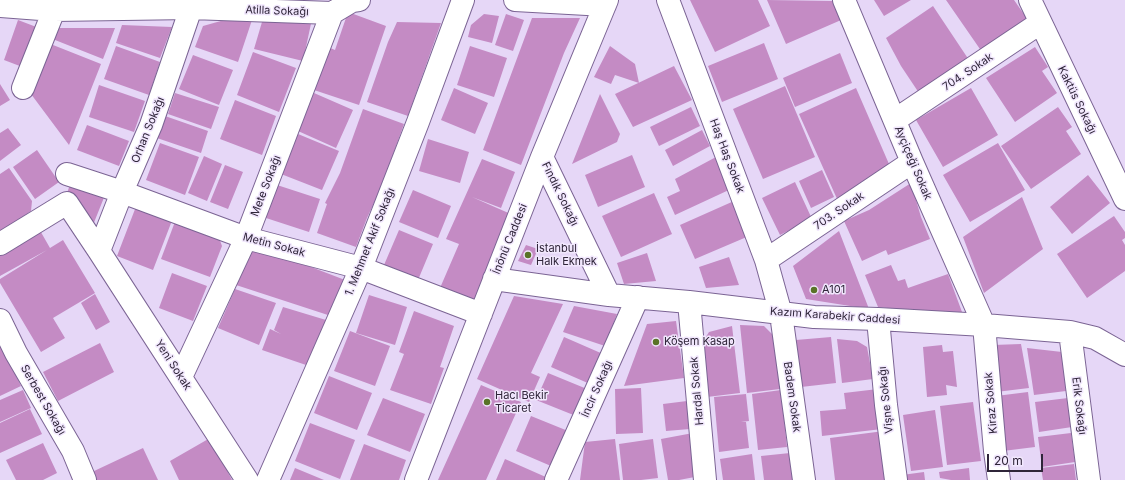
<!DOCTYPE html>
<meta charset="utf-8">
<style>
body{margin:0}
#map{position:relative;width:1125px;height:480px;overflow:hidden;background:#e6d7f7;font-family:Inter,sans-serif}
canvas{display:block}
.scale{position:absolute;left:987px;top:454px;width:56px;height:18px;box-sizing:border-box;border:2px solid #2f2539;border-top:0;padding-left:5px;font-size:12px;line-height:14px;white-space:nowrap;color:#2f2539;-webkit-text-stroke:3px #f1e7fd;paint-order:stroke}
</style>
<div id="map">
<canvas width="1125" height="480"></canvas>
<div class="scale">20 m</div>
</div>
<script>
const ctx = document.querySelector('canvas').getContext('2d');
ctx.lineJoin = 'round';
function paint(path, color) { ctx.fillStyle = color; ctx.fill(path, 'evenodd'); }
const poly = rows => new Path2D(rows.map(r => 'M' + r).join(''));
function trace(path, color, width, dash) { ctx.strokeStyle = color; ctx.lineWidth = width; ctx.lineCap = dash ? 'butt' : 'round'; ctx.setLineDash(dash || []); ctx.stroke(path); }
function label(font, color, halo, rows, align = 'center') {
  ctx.font = font + ' Inter,sans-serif'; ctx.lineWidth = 3; ctx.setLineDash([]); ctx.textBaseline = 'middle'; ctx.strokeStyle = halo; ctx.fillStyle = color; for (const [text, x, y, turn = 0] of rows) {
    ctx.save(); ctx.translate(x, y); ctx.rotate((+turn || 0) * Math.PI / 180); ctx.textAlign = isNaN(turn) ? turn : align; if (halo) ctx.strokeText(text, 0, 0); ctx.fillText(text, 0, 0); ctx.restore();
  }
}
const building = poly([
 [690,0,758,0,770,26,715,52],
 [767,0,832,1,834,0,848,17,786,44],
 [874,0,911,0,884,16],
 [946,0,1014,0,1028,20,982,52],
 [933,6,969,60,919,93,901,66,886,38],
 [348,12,386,26,359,105,314,90,328,47,335,50],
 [484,14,499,16,492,43,468,37,471,25],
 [506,14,524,20,513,51,495,45],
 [235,17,252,20,238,62,195,47,203,26],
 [287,18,312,19,303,61,254,49,262,22],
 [532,18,580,18,564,53,521,165,483,150],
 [18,20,39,28,25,68,4,60],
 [397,22,441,23,408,116,367,102,388,42],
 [122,25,172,27,160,58,116,43],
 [54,28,115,28,103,59,50,38],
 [48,43,101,64,69,145,28,90],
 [764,43,778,79,722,102,708,66],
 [116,46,160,62,149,95,104,79],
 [470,46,507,58,494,97,457,85],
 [610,46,635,64,639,83,615,75,611,84,594,77],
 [1035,47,1048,67,1042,71,1057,93,1015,122,986,78],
 [253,52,296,68,279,112,237,95],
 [840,53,852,83,795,107,783,78],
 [193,55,233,70,219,105,179,89],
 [674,66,692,100,633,127,615,94],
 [0,84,10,100,0,106],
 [99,85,145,101,134,132,89,117],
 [785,86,815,157,763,179,733,109],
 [454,88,488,103,475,134,441,120],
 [856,88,889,164,838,201,799,114],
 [971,88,998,135,943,167,916,120],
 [175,93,219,107,211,129,168,114],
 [314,93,353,110,336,148,298,131],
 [600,94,620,134,617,142,572,164],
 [235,100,276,116,262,155,220,139],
 [691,107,700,126,659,146,650,127],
 [1058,107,1072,127,1066,131,1081,154,1031,189,1001,146],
 [363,109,404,124,381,188,367,218,356,247,317,233,327,204,325,203,340,173],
 [165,116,208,131,201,153,157,138],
 [87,125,129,141,119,166,77,150],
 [8,128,21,145,0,161,0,133],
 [702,130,710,146,673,166,665,150],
 [298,134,339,151,322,190,281,174],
 [428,139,469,152,460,183,419,171],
 [160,143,199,157,185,195,146,180],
 [998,143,1025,190,970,222,943,175],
 [37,150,59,182,35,199,13,167],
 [632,155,645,187,598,207,585,175],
 [204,156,222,164,207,201,188,193],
 [716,157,731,189,675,215,667,197,680,191,675,179],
 [482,159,515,172,501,208,472,197,513,215,474,303,440,288,459,244,446,239],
 [225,165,243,172,228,209,210,202],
 [9,168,32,201,31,211,0,233,0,174],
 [822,170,834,197,811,208,799,181],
 [1088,175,1110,203,1072,234,1050,207],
 [71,182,105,195,91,230,67,193],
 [795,182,812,219,780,235,762,198],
 [911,183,921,217,930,239,888,255,886,250,862,261,844,221,869,210],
 [277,185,320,199,309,232,266,218],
 [413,190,451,206,438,238,399,222],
 [654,193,672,234,621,257,602,216],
 [1022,197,1043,249,984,293,963,237],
 [734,201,749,236,695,259,680,225],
 [137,204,173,218,153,270,117,256],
 [1114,216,1125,232,1125,238,1122,240,1125,245,1125,271,1087,298,1057,254],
 [176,219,218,235,222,246,210,277,161,259],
 [38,227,50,248,63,240,95,293,53,318,65,338,41,352,0,283,0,279,47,250,0,276,0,249],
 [399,230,433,244,418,280,384,265],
 [839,231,869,309,806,299,793,266],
 [526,245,538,249,531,265,518,261],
 [253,248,298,262,345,280,331,316,236,285],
 [647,253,656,281,624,284,617,263],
 [729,257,739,285,706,288,699,267],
 [891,265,898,281,905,279,908,288,948,274,962,312,917,311,878,307,865,275],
 [172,273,207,286,193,321,159,308],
 [235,289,276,303,259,345,218,328],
 [95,294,110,322,96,330,81,303],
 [369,295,407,307,395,345,356,333],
 [514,296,563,304,531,373,540,377,529,402,477,379],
 [574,306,617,314,605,346,563,332],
 [283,307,326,320,309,366,262,350,270,329,281,334,274,330],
 [414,311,454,326,440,367,444,368,431,404,390,390,404,354,399,352],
 [676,321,684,378,624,386,647,324],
 [740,325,764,326,773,335,780,389,747,393],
 [732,326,740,393,707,397,702,343,709,332],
 [350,331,390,346,375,386,334,371],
 [564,337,603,354,590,384,551,367],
 [831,337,836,383,801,387,796,340],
 [837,339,857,341,867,347,873,379,842,383],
 [0,342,21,386,0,396],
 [100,343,114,372,58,401,43,372],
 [1021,344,1029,388,996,392,993,345],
 [942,345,943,352,953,351,957,387,946,385,947,395,927,397,923,347],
 [1027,348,1062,352,1066,391,1034,395],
 [548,373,587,389,576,416,536,400],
 [329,376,372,393,357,430,314,413],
 [481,385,521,402,486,480,438,480],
 [641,388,643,433,616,434,615,389],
 [878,389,882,429,822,436,820,411,846,409,844,393],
 [23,390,31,408,0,422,0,400],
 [781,390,787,447,758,450,752,394],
 [1028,392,1035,447,1003,451,996,396],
 [746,394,749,421,741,422,746,422,749,448,719,452,714,397],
 [383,398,425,414,410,452,367,435],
 [1068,398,1072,427,1039,432,1035,402],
 [687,401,690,429,666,431,663,404],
 [973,402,981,461,947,465,940,406],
 [30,409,42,434,0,453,0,423],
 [935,410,943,467,911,471,903,415],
 [531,416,573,433,558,469,516,451],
 [310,423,355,440,340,479,295,461],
 [884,431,890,480,835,480,830,438],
 [693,433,700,476,679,480,668,480,661,439],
 [1071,433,1075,462,1042,467,1038,437],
 [210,438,232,480,179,480,170,461],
 [615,439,620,480,580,480,585,442],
 [653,439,658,478,641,480,623,480,619,444],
 [43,443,57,473,43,480,16,480,6,460],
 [364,444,406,460,399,480,350,480],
 [143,448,158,480,96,480,92,472],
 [790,453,793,480,764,480,761,456],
 [752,454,755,480,723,480,720,459],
 [505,459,548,478,547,480,496,480],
 [1074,464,1076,480,1043,480,1041,468],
 [295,468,324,480,290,480],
 [969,468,970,480,951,480,940,478,939,472],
 [924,472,925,480,903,480,902,475]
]);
const minor = poly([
 [515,0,605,5],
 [668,0,766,260,781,314,804,480],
 [844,0,912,162,984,325,995,451,999,480],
 [1030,0,1125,199],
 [0,6,54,10,191,8,332,13,352,1,359,0],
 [23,88,54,10],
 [895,120,1040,23],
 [542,157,609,295],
 [67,174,122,192,246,238,361,268,481,314],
 [0,244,67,203,99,251,247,480],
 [99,251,122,192,151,125,191,8],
 [766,260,912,162],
 [494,279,609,295,689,302,814,317,878,319,984,325,1070,332,1095,338,1125,355],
 [689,302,705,480],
 [878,319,886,405,896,480],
 [0,320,16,353,73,451,85,480],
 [1070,332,1089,480],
 [181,377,246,238,332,13],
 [268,480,361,268,418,122,463,0],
 [416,480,542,157,607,0],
 [556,480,638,297]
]);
const markers = [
 [528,255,4,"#597327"],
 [814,290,4,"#597327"],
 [656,342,4,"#597327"],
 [487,402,4,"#597327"]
];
const streetNames = [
 ["Atilla Sokağı",277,11,2],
 ["704. Sokak",968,72,-34],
 ["Kaktüs Sokağı",1077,100,64],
 ["Orhan Sokağı",148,130,-68],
 ["Haş Haş Sokak",727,156,69],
 ["Ayçiçeği Sokak",913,163,67],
 ["Mete Sokağı",266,186,-69],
 ["Fındık Sokağı",560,194,64],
 ["703. Sokak",839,211,-34],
 ["İnönü Caddesi",510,239,-68],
 ["1. Mehmet Akif Sokağı",370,242,-68],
 ["Metin Sokak",274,245,15],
 ["Kazım Karabekir Caddesi",835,316,4],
 ["Yeni Sokak",173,365,57],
 ["İncir Sokağı",597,389,-66],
 ["Hardal Sokak",697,391,-95],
 ["Badem Sokak",792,397,82],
 ["Serbest Sokağı",43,400,60],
 ["Vişne Sokağı",886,400,-96],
 ["Kiraz Sokak",991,403,-95],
 ["Erik Sokağı",1079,406,83]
];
const poiNames = [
 ["İstanbul",536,249],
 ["Halk Ekmek",536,262],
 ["A101",822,290],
 ["Köşem Kasap",664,342],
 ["Hacı Bekir",495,396],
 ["Ticaret",495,409]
];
paint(building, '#c48bc4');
trace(minor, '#7b6494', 24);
trace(minor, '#fff', 22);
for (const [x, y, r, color] of markers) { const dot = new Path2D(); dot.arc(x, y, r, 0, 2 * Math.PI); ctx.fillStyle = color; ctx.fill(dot); trace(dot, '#f1e7fd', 1.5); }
label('11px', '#2f2539', '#f1e7fd', streetNames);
label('11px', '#2f2539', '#f1e7fd', poiNames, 'left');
</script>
